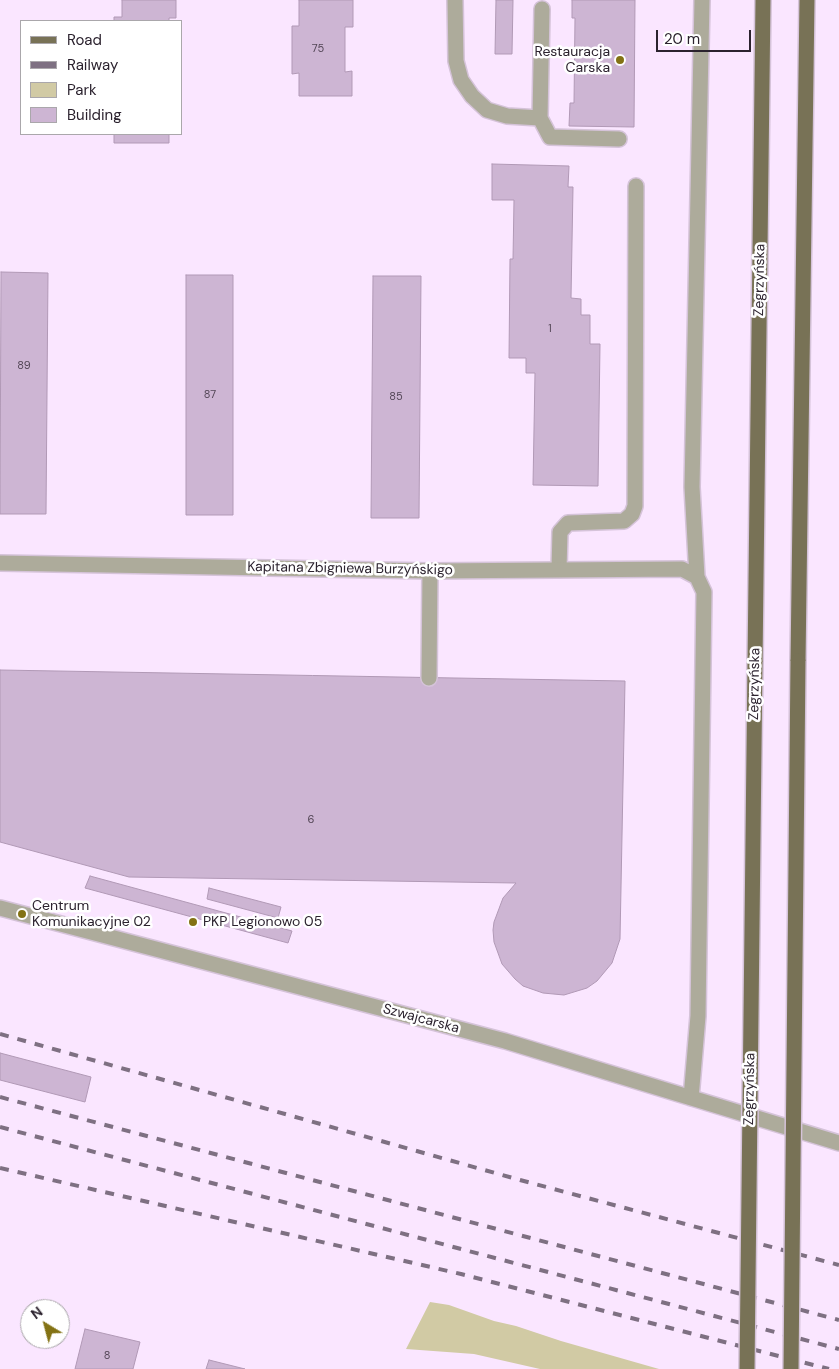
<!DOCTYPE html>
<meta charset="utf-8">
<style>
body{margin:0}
#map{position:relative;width:839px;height:1369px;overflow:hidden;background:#fae6ff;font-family:"DM Sans",sans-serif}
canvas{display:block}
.legend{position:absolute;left:20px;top:20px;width:162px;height:115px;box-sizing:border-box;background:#fff;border:1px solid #aaa7ab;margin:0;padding:6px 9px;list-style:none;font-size:15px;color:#2b222e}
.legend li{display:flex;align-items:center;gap:10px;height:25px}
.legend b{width:25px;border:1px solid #aaa7ab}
.north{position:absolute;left:20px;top:1299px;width:50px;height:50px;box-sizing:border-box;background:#fff;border:1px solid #aaa7ab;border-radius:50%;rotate:323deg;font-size:14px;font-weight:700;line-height:20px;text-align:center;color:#2b222e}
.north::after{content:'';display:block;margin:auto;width:18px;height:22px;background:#837214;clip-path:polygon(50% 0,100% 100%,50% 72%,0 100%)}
.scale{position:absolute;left:656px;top:30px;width:95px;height:22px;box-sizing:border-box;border:2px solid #2b222e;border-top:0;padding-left:6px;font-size:15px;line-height:18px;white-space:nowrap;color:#2b222e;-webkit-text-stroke:4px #fff;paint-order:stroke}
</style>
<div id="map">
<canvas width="839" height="1369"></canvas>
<ul class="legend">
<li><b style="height:6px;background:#787256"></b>Road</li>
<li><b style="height:6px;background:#7e7082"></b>Railway</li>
<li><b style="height:14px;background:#d1caa4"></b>Park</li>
<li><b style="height:14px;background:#cdb5d3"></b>Building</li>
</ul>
<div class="north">N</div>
<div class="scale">20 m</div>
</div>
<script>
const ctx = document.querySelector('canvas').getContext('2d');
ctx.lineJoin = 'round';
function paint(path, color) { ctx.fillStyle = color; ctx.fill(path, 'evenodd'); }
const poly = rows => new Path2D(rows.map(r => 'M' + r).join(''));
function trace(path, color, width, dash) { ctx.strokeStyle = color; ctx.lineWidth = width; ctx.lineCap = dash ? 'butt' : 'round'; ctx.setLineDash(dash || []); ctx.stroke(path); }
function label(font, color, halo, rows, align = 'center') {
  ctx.font = font + ' "DM Sans",sans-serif'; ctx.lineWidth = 5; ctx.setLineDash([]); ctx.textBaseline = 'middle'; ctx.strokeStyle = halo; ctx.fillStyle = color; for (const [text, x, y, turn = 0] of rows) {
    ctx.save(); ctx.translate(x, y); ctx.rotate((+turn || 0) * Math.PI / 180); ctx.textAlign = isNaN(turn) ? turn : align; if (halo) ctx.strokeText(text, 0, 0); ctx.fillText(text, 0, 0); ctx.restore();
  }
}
const green = poly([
 [430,1302,449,1305,494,1321,516,1326,561,1341,659,1369,540,1369,474,1354,406,1349]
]);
const building = poly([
 [122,0,176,0,176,18,169,18,169,21,114,21,114,17,122,17,122,0],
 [299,0,353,0,353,27,345,27,345,72,352,71,352,96,299,96,299,73,292,74,292,26,299,26,299,0],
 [496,0,513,0,512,54,495,54,496,0],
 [572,0,635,0,634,127,569,126,570,103,574,103,575,18,572,18,572,0],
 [114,134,169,134,169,143,114,143,114,134],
 [492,164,569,166,568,187,573,187,571,298,581,299,581,315,590,315,590,344,600,344,598,486,533,485,535,373,526,373,526,358,509,358,510,259,513,259,514,200,492,200,492,164],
 [1,272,48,273,46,514,0,514,1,272],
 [186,275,233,275,233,515,186,515,186,275],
 [373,276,421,276,419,518,371,518,373,276],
 [0,670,625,681,620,939,612,963,597,981,587,988,564,995,543,993,523,986,515,979,502,964,494,942,493,930,494,922,503,898,516,883,129,877,0,842,0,670],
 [90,876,292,931,288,943,85,888,90,876],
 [209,888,281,907,278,918,207,899,209,888],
 [0,1053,91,1077,85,1102,0,1080,0,1053],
 [85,1329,140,1342,133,1369,75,1369,85,1329],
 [209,1360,245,1369,206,1369,209,1360]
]);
const lane = poly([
 [455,0,456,61,461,80,472,96,487,110,507,116,540,118,542,9],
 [540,118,550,137,619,139],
 [559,569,560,532,568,523,624,521,632,514,635,506,636,186],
 [429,678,430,571]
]);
const street = poly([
 [0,563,430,571,682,569,697,577],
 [0,908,505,1041,839,1143],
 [691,1098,698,1016,704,592,697,577,692,487,702,0]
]);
const primary = poly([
 [798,661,807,0],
 [755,662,763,0]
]);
const rail = poly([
 [0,1034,520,1180,839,1265],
 [0,1097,839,1320],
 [0,1127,839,1349],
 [0,1168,461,1274,829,1369]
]);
const primaryBridge = poly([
 [747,1369,755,662],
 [791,1369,798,661]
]);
const markers = [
 [620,60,5,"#837214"],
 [22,914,5,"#837214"],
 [193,922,5,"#837214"]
];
const numberNames = [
 ["75",318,49],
 ["1",550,329],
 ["89",24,366],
 ["87",210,395],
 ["85",396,397],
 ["6",311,820],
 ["8",107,1356]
];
const poiNames = [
 ["Restauracja",610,52,"right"],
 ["Carska",610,68,"right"],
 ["Centrum",32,906],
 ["Komunikacyjne 02",32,922],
 ["PKP Legionowo 05",203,922]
];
const streetNames = [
 ["Zegrzyńska",760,280,-89],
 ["Kapitana Zbigniewa Burzyńskigo",350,569,1],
 ["Zegrzyńska",755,684,-89],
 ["Szwajcarska",421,1019,15],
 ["Zegrzyńska",750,1089,-89]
];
paint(green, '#d1caa4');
paint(building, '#cdb5d3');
trace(building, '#b199b6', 1);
trace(lane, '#d5c3d9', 18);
trace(street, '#d5c3d9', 18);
trace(primary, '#d5c3d9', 18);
trace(lane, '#adab9b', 15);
trace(street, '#adab9b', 15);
trace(primary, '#787256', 15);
trace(rail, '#7e7082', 4, [9, 9]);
trace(primaryBridge, '#d5c3d9', 18, []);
trace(primaryBridge, '#787256', 15);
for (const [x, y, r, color] of markers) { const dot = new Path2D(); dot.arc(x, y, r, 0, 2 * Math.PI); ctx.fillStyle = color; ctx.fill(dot); trace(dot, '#fff', 2); }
label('11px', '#544757', null, numberNames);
label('14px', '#2b222e', '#fff', poiNames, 'left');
label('14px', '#2b222e', '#fff', streetNames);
</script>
